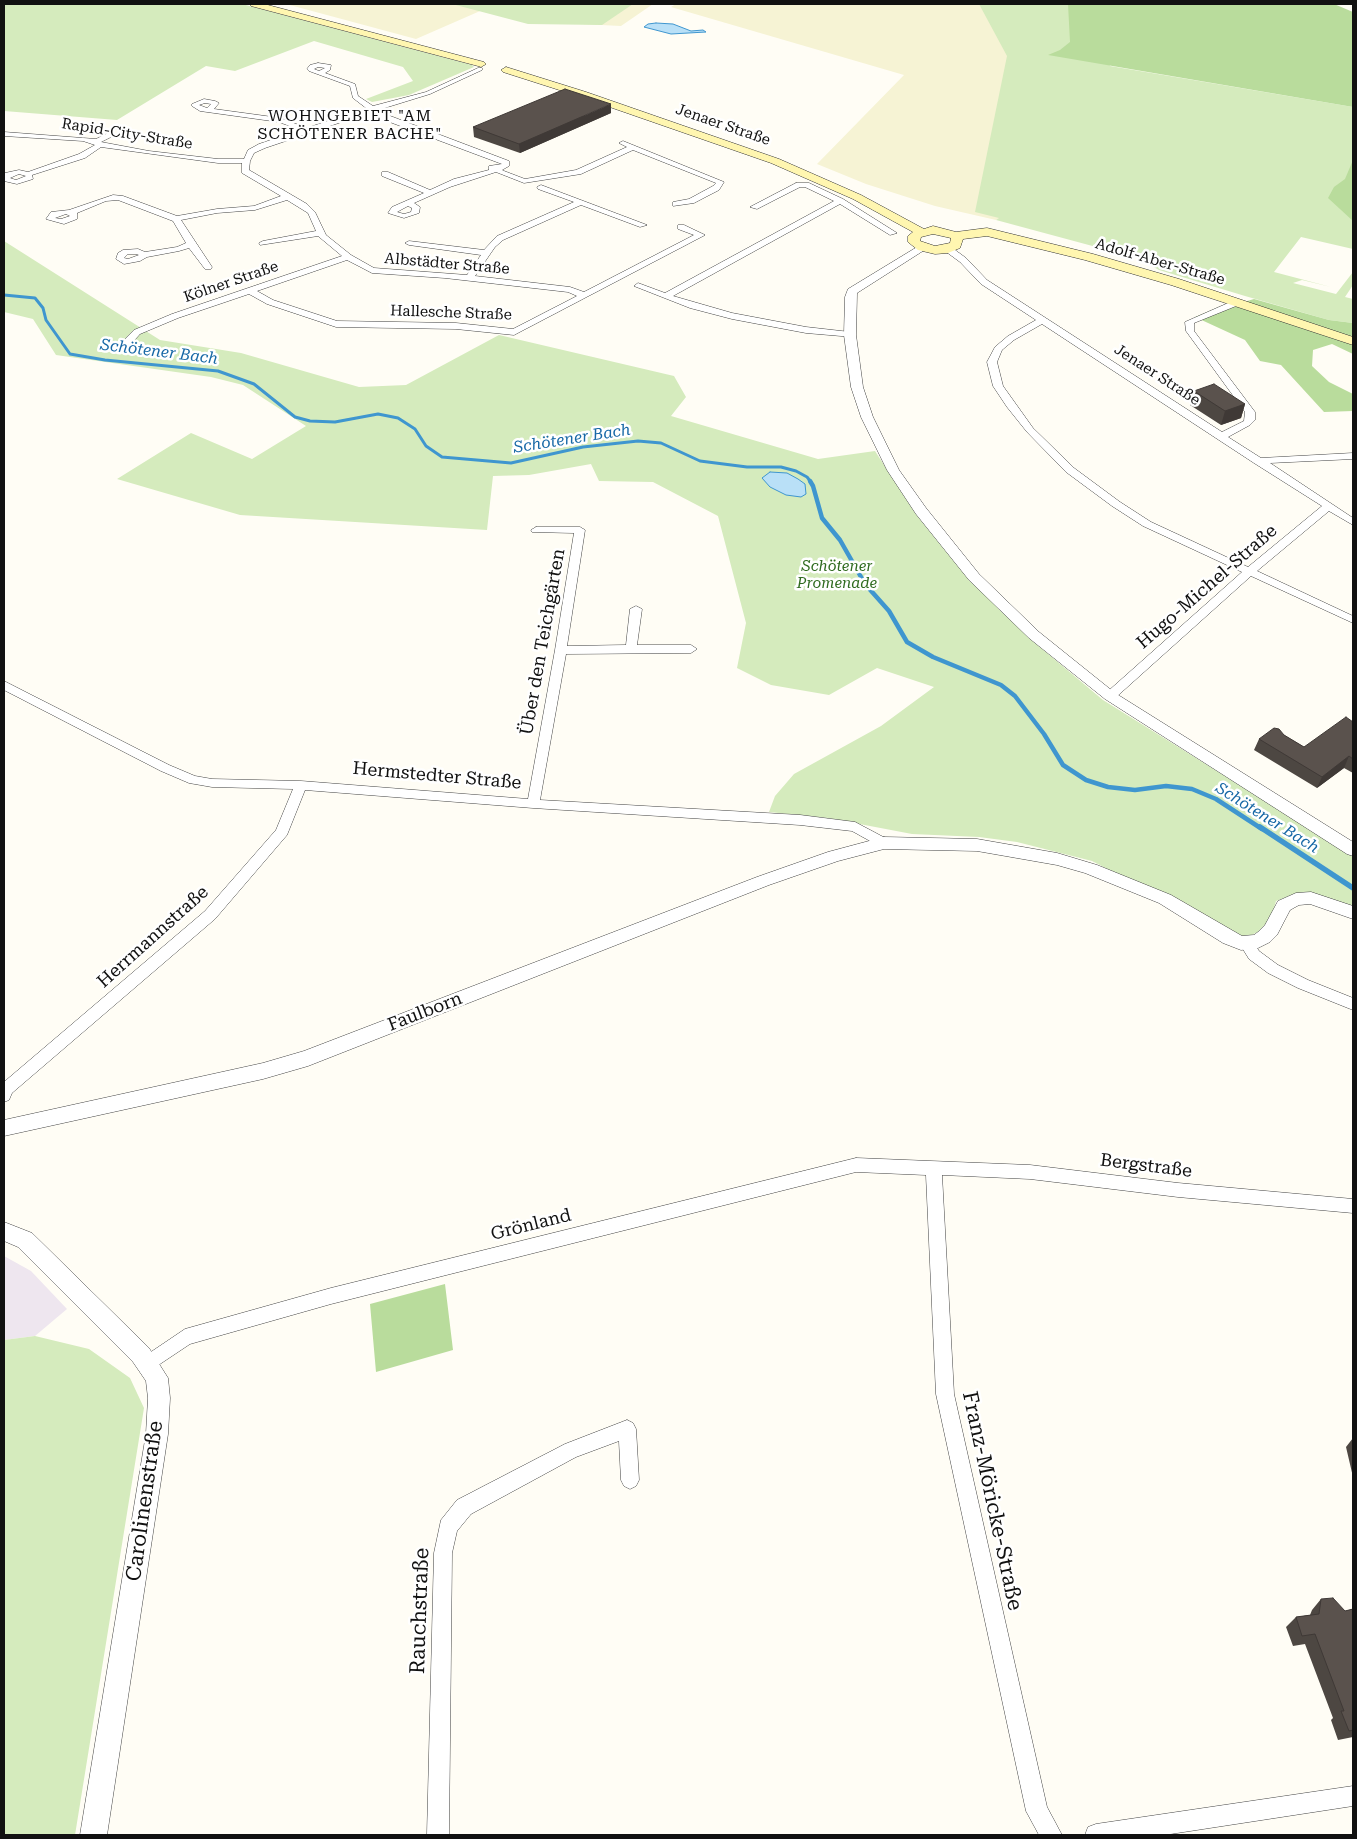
<!DOCTYPE html>
<meta charset="utf-8">
<style>
body{margin:0}
#map{position:relative;width:1357px;height:1839px;overflow:hidden;background:#fffdf5;font-family:"Roboto Serif",serif}
canvas{display:block}
.frame{position:absolute;inset:0;border:5px solid #111;pointer-events:none}
</style>
<div id="map">
<canvas width="1357" height="1839"></canvas>
<div class="frame"></div>
</div>
<script>
const ctx = document.querySelector('canvas').getContext('2d');
ctx.lineJoin = 'round';
function paint(path, color) { ctx.fillStyle = color; ctx.fill(path, 'evenodd'); }
const poly = rows => new Path2D(rows.map(r => 'M' + r).join(''));
function trace(path, color, width, dash) { ctx.strokeStyle = color; ctx.lineWidth = width; ctx.lineCap = dash ? 'butt' : 'round'; ctx.setLineDash(dash || []); ctx.stroke(path); }
function label(font, color, halo, rows, align = 'center') {
  ctx.font = font + ' "Roboto Serif",serif'; ctx.lineWidth = 5; ctx.setLineDash([]); ctx.textBaseline = 'middle'; ctx.strokeStyle = halo; ctx.fillStyle = color; for (const [text, x, y, turn = 0] of rows) {
    ctx.save(); ctx.translate(x, y); ctx.rotate((+turn || 0) * Math.PI / 180); ctx.textAlign = isNaN(turn) ? turn : align; if (halo) ctx.strokeText(text, 0, 0); ctx.fillText(text, 0, 0); ctx.restore();
  }
}
const industrial = poly([
 [4,1256,31,1271,67,1309,35,1336,4,1340]
]);
const farmland = poly([
 [286,4,653,4,621,26,542,22,487,8,416,39],
 [676,4,1068,4,1076,182,996,220,935,206,866,184,817,164,904,75,671,7]
]);
const green = poly([
 [4,4,242,4,472,65,474,67,409,95,372,102,366,99,413,81,403,67,314,41,235,71,206,66,117,120,4,111],
 [452,4,633,4,602,25,528,24],
 [979,4,1093,4,1110,66,1353,107,1353,249,1301,237,1274,272,1331,287,1302,280,1293,283,1336,294,1353,272,1353,285,1345,297,1353,299,1353,323,1329,320,1245,296,1159,270,1137,258,996,220,999,218,975,212,1007,56],
 [4,241,160,340,241,353,359,387,406,385,499,335,674,376,686,397,671,416,818,459,875,451,916,514,943,548,969,579,1028,637,1103,700,1353,856,1353,908,1310,893,1295,894,1276,901,1269,927,1247,937,1233,934,1092,861,1017,842,979,837,912,834,828,818,769,812,775,796,794,774,881,726,934,687,877,668,829,695,771,685,737,668,746,623,718,516,653,482,599,481,591,464,529,475,493,476,487,530,240,515,117,479,191,433,252,459,306,426,243,385,211,377,56,355,33,319,4,312],
 [35,1336,89,1349,130,1378,144,1408,75,1835,4,1835,4,1340]
]);
const forest = poly([
 [1068,4,1334,4,1353,12,1353,107,1048,55,1060,50,1070,42],
 [1353,160,1353,221,1328,198,1334,187,1345,179],
 [1254,299,1329,320,1353,323,1353,354,1332,344,1313,350,1312,366,1329,382,1353,394,1353,411,1324,412,1281,365,1260,361,1245,340,1195,317,1231,302,1237,304],
 [445,1284,453,1350,376,1372,370,1304]
]);
const water = poly([
 [656,23,673,24,691,31,703,30,706,32,671,34,644,27,648,24,656,23],
 [770,472,787,473,798,479,805,484,806,494,801,497,786,495,770,487,762,478,770,472]
]);
const streamFar2 = poly([
 [4,295,35,298,43,308,46,320,70,354,105,360,218,371,254,384,295,417,310,421,335,422,378,414,398,418,415,429,426,446,442,457,511,463,583,447,638,441,661,443,700,461,747,467,781,467,796,471,807,477,811,482]
]);
const streamFar1 = poly([
 [810,481,813,486,822,518,840,540,865,584,889,611,907,642,933,657,1001,685,1015,696,1044,734,1063,765,1086,780,1108,787,1135,790,1166,786,1192,789,1216,799,1262,829]
]);
const stream = poly([
 [1260,827,1353,888]
]);
const minor = poly([
 [318,63,331,65,330,70,325,73,355,84,358,96,373,106,426,92,478,68,482,68,482,70,430,94,378,110,385,114,509,161,509,166,502,170,504,171,525,179,576,170,627,147,619,143,623,141,724,182,719,190,694,203,673,206,673,202,689,199,713,186,716,183,633,150,581,174,524,183,496,172,450,187,414,203,420,207,419,213,404,218,388,213,392,207,424,193,382,176,382,172,388,172,430,190,454,179,489,170,489,166,502,164,379,118,371,112,265,148,254,153,250,161,249,170,307,204,315,212,326,235,351,255,374,268,467,275,481,255,409,245,405,243,409,241,484,250,497,236,574,202,538,189,537,187,541,185,647,225,640,227,581,205,503,240,495,247,475,276,570,287,584,292,694,235,678,229,678,225,684,225,705,235,514,335,456,329,336,327,267,304,249,294,178,318,140,334,131,344,125,344,123,342,127,337,134,330,172,314,342,256,318,236,260,245,259,243,263,241,316,231,308,213,287,200,255,210,217,213,181,220,212,267,211,269,205,269,189,248,179,251,147,257,140,261,124,264,116,259,118,253,123,250,138,249,145,252,177,247,186,243,173,221,118,200,106,201,77,213,77,219,64,224,46,219,51,212,69,210,113,195,123,196,177,216,217,209,254,206,281,196,242,173,242,163,218,163,101,147,85,158,32,175,33,179,17,184,4,181,5,173,19,170,28,172,79,154,95,145,83,141,4,136,4,132,96,139,110,132,113,132,113,136,101,142,149,151,218,159,244,159,248,150,259,144,300,130,279,122,200,111,192,106,192,104,204,99,215,101,219,103,214,109,280,118,307,128,366,108,353,98,350,86,309,71,307,69,310,65,318,63],
 [318,67,325,68,319,71,314,69,318,67],
 [205,103,211,104,207,108,199,105,205,103],
 [19,174,26,176,16,180,10,178,19,174],
 [408,206,412,208,411,212,404,214,397,212,408,206],
 [66,214,70,216,61,219,55,218,66,214],
 [128,254,136,254,139,255,128,259,124,258,128,254],
 [347,260,372,273,445,278,568,292,577,296,513,329,456,323,337,321,273,300,257,291,347,260],
 [796,183,809,183,843,199,897,233,890,235,840,204,673,296,732,313,806,327,850,332,854,335,853,337,806,333,732,319,690,308,634,286,638,283,665,293,834,201,805,187,800,187,757,209,750,207,796,183],
 [945,247,951,247,966,258,987,280,1222,432,1244,421,1245,412,1186,331,1185,322,1235,300,1241,300,1241,304,1194,323,1194,331,1255,412,1255,420,1250,425,1228,437,1261,458,1353,453,1353,459,1270,463,1353,518,1353,525,1329,511,1257,571,1353,616,1353,623,1251,576,1114,699,1106,699,1104,696,1106,693,1242,572,1143,526,1112,506,1066,472,1027,432,1007,407,993,386,987,362,995,347,1008,336,1036,320,981,284,960,262,945,251,945,247],
 [1042,324,1254,463,1322,506,1248,567,1151,522,1120,502,1074,468,1033,428,1003,386,997,362,1002,350,1014,340,1042,324],
 [536,527,580,527,585,530,567,646,626,645,630,609,636,606,642,609,637,645,691,645,697,649,691,653,566,654,540,800,800,815,855,822,889,840,891,843,889,846,879,846,852,831,800,825,533,808,305,790,287,835,215,919,12,1093,9,1100,4,1102,4,1082,205,911,276,830,293,789,212,787,189,783,161,771,4,690,4,681,169,765,195,776,212,779,301,781,528,799,555,650,574,533,532,532,531,530,536,527],
 [1246,937,1251,938,1259,951,1278,965,1308,980,1353,998,1353,1010,1298,988,1268,973,1249,959,1241,946,1239,942,1241,938,1246,937],
 [856,1158,1030,1165,1178,1183,1353,1199,1353,1213,1178,1197,1030,1179,942,1175,954,1394,1047,1807,1062,1835,1039,1835,1026,1811,936,1394,926,1175,856,1172,331,1304,190,1344,148,1372,142,1370,139,1364,142,1358,185,1329,331,1288,856,1158],
 [627,1420,633,1423,636,1429,639,1480,636,1486,630,1489,624,1486,621,1480,619,1441,576,1457,471,1514,457,1531,452,1553,449,1835,427,1835,434,1553,441,1520,457,1500,565,1444,627,1420],
 [1353,1786,1353,1806,1164,1835,1085,1835,1088,1827,1096,1824,1353,1786]
]);
const tertiary = poly([
 [922,244,927,247,926,249,857,293,856,335,863,387,873,417,899,470,926,508,979,574,1039,632,1115,693,1353,842,1353,856,1347,854,1105,699,1029,638,969,580,916,514,887,470,861,417,851,387,844,335,845,297,848,289,922,244],
 [884,837,977,839,1057,853,1097,865,1171,895,1242,936,1254,935,1258,932,1265,925,1278,901,1296,893,1311,892,1353,906,1353,919,1310,904,1299,905,1290,910,1277,935,1270,942,1258,948,1241,950,1223,943,1159,903,1085,873,1057,865,977,851,884,849,838,861,769,885,308,1066,263,1079,4,1136,4,1120,263,1063,304,1051,757,877,828,852,884,837],
 [4,1222,32,1233,149,1348,168,1378,170,1398,168,1434,107,1835,80,1835,146,1434,148,1398,146,1381,133,1362,18,1247,4,1241,4,1222]
]);
const secondary = poly([
 [250,4,264,4,484,62,486,64,481,67,478,66,251,6,250,4],
 [506,67,586,92,779,159,861,195,924,229,933,226,956,232,987,228,1093,254,1179,279,1353,337,1353,345,1171,285,1085,260,987,236,963,239,960,248,948,253,935,254,918,250,908,242,908,236,913,232,853,199,771,163,578,96,503,72,501,70,506,67],
 [933,234,951,238,950,243,935,246,920,241,921,237,933,234]
]);
const wall = poly([
 [611,113,520,153,474,137,473,127],
 [1194,391,1245,404,1241,418,1221,425,1190,405],
 [1353,722,1353,773,1344,768,1317,788,1254,750,1259,739,1284,735,1304,747],
 [1353,1438,1353,1477,1346,1447],
 [1321,1599,1345,1611,1353,1609,1353,1737,1338,1740,1331,1720,1333,1718,1305,1644,1293,1646,1286,1627,1296,1617,1310,1615,1312,1610]
]);
const shadedWall = poly([
 [611,104,611,113,520,153,519,144],
 [1245,404,1241,418,1221,425,1225,411],
 [1349,756,1344,768,1317,788,1322,777]
]);
const building = poly([
 [565,89,611,104,519,144,473,127,565,89],
 [1214,384,1245,404,1225,411,1194,391,1214,384],
 [1346,717,1353,722,1353,759,1349,756,1322,777,1259,739,1274,728,1279,729,1284,735,1304,747,1346,717],
 [1333,1598,1345,1611,1353,1609,1353,1730,1349,1731,1341,1711,1344,1711,1315,1634,1302,1636,1296,1617,1319,1614,1321,1599,1333,1598]
]);
const farStreetnames = [
 ["Jenaer Straße",723,125,19],
 ["Rapid-City-Straße",127,134,9],
 ["Adolf-Aber-Straße",1160,262,16],
 ["Albstädter Straße",447,264,5],
 ["Kölner Straße",231,282,-19],
 ["Hallesche Straße",451,313,2],
 ["Jenaer Straße",1157,375,33]
];
const farParknames = [
 ["Schötener",837,567],
 ["Promenade",837,584]
];
const farNeighbourhoodnames = [
 ["WOHNGEBIET \"AM",350,116],
 ["SCHÖTENER BACHE\"",350,134]
];
const farWaternames = [
 ["Schötener Bach",159,352,7],
 ["Schötener Bach",572,439,-9],
 ["Schötener Bach",1267,818,32]
];
const streetNames = [
 ["Hugo-Michel-Straße",1207,587,-41],
 ["Über den Teichgärten",543,642,-80],
 ["Hermstedter Straße",437,776,5],
 ["Herrmannstraße",153,937,-42],
 ["Faulborn",425,1012,-21],
 ["Bergstraße",1146,1166,7],
 ["Grönland",531,1225,-14]
];
const nearStreetnames = [
 ["Carolinenstraße",145,1501,-82],
 ["Franz-Möricke-Straße",992,1501,78],
 ["Rauchstraße",420,1611,-88]
];
paint(industrial, '#eee6ef');
paint(farmland, '#f6f3d4');
paint(green, '#d5ebbd');
paint(forest, '#b9dc9c');
paint(water, '#b9e0f7');
trace(water, '#3f96cf', 1);
trace(streamFar2, '#3f96cf', 3);
trace(streamFar1, '#3f96cf', 4.5);
trace(stream, '#3f96cf', 5.5);
trace(minor, '#444', 1);
trace(tertiary, '#444', 1);
trace(secondary, '#333', 1);
paint(minor, '#fff');
paint(tertiary, '#fff');
paint(secondary, '#fff6b0');
paint(wall, '#4d4742');
paint(shadedWall, '#3f3936');
paint(building, '#5a524d');
trace(building, '#3f3936', 1);
label('15px', '#111', '#fff', farStreetnames);
label('italic 15px', '#2f6b1f', '#fff', farParknames);
ctx.letterSpacing = '1px';
label('16px', '#111', '#fff', farNeighbourhoodnames);
ctx.letterSpacing = '0px';
label('italic 16px', '#1768a6', '#fff', farWaternames);
label('18px', '#111', '#fff', streetNames);
label('21px', '#111', '#fff', nearStreetnames);
</script>
